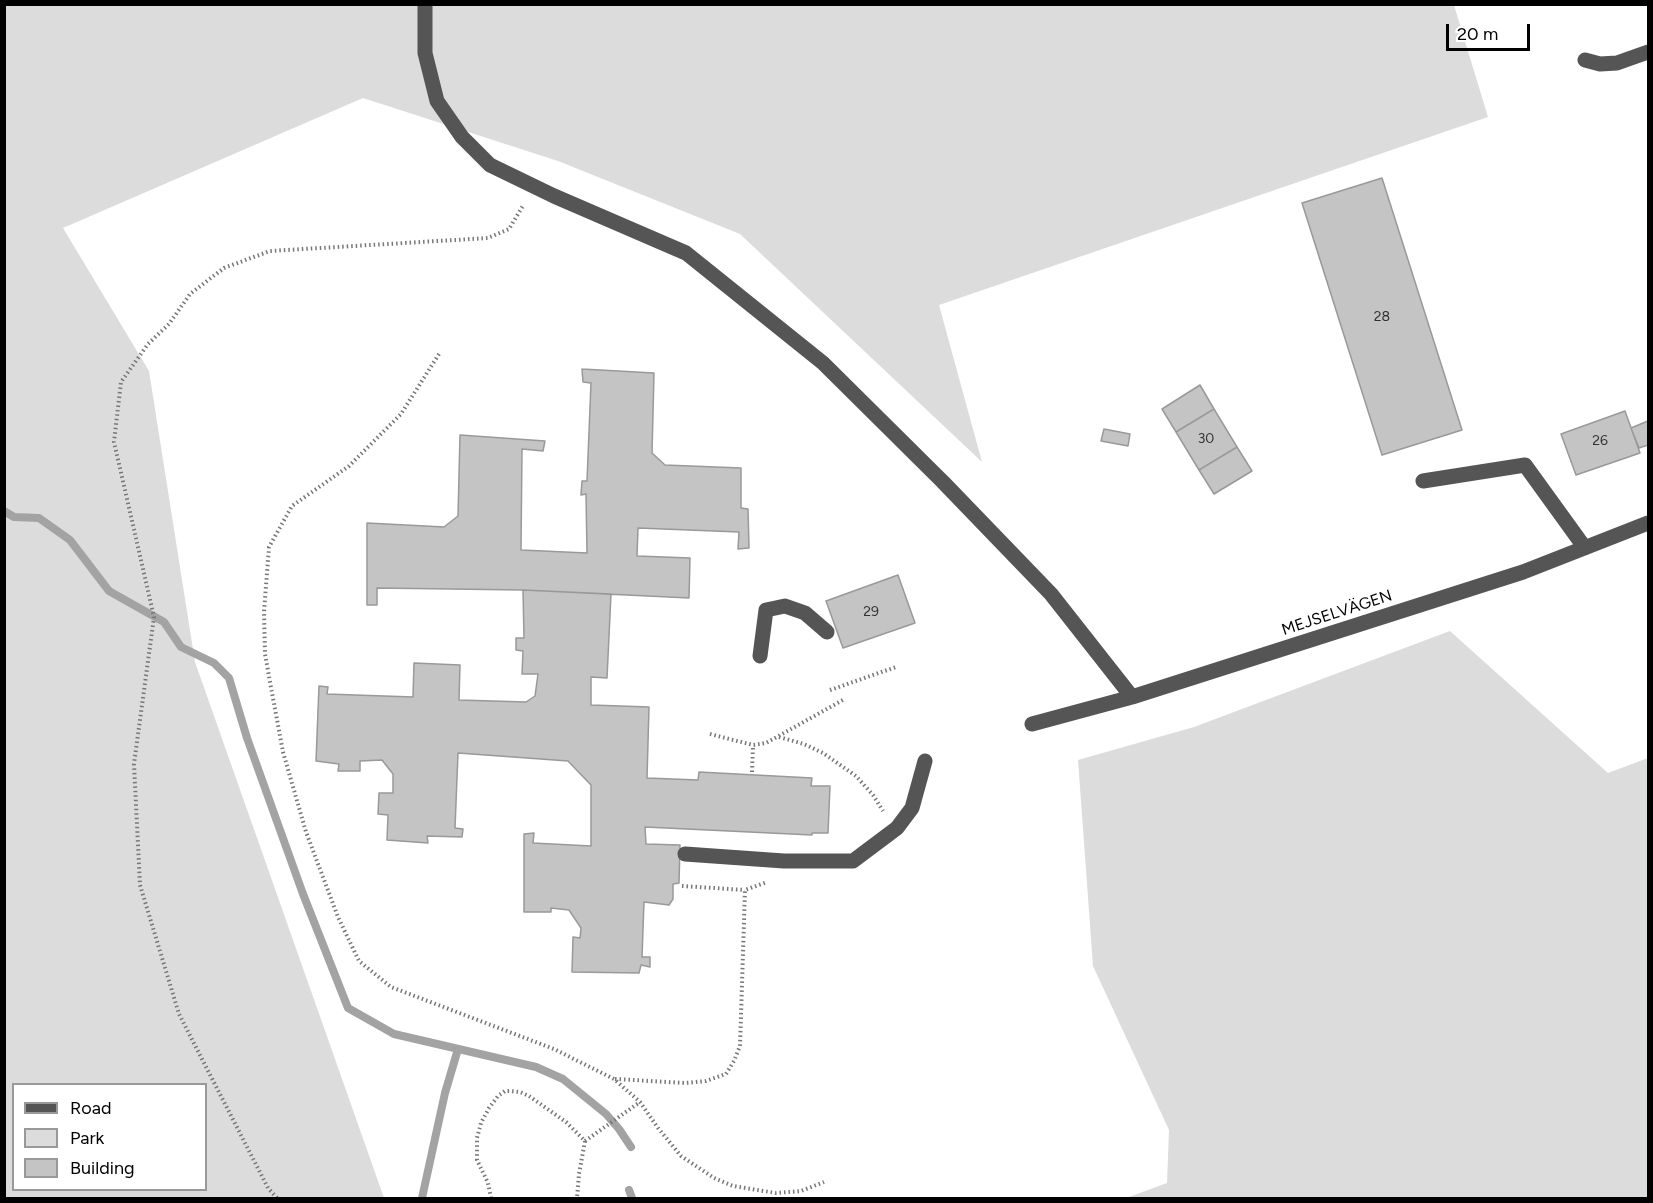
<!DOCTYPE html>
<meta charset="utf-8">
<style>
body{margin:0}
#map{position:relative;width:1653px;height:1203px;overflow:hidden;background:#fff;font-family:Figtree,sans-serif}
canvas{display:block}
.frame{position:absolute;inset:0;border:6px solid #000;pointer-events:none}
.legend{position:absolute;left:12px;top:1083px;width:195px;height:108px;box-sizing:border-box;background:#fff;border:2px solid #999;margin:0;padding:8px 10px;list-style:none;font-size:18px;color:#000}
.legend li{display:flex;align-items:center;gap:12px;height:30px}
.legend b{width:30px;border:2px solid #999}
.scale{position:absolute;left:1446px;top:24px;width:84px;height:27px;box-sizing:border-box;border:3px solid #000;border-top:0;padding-left:8px;font-size:18px;line-height:21px;white-space:nowrap;color:#000;-webkit-text-stroke:4px #fff;paint-order:stroke}
</style>
<div id="map">
<canvas width="1653" height="1203"></canvas>
<div class="frame"></div>
<ul class="legend">
<li><b style="height:8px;background:#555"></b>Road</li>
<li><b style="height:16px;background:#dcdcdc"></b>Park</li>
<li><b style="height:16px;background:#c4c4c4"></b>Building</li>
</ul>
<div class="scale">20 m</div>
</div>
<script>
const ctx = document.querySelector('canvas').getContext('2d');
ctx.lineJoin = 'round';
function paint(path, color) { ctx.fillStyle = color; ctx.fill(path, 'evenodd'); }
const poly = rows => new Path2D(rows.map(r => 'M' + r).join(''));
function trace(path, color, width, dash) { ctx.strokeStyle = color; ctx.lineWidth = width; ctx.lineCap = dash ? 'butt' : 'round'; ctx.setLineDash(dash || []); ctx.stroke(path); }
function label(font, color, halo, rows, align = 'center') {
  ctx.font = font + ' Figtree,sans-serif'; ctx.lineWidth = 4.5; ctx.setLineDash([]); ctx.textBaseline = 'middle'; ctx.strokeStyle = halo; ctx.fillStyle = color; for (const [text, x, y, turn = 0] of rows) {
    ctx.save(); ctx.translate(x, y); ctx.rotate((+turn || 0) * Math.PI / 180); ctx.textAlign = isNaN(turn) ? turn : align; if (halo) ctx.strokeText(text, 0, 0); ctx.fillText(text, 0, 0); ctx.restore();
  }
}
const green = poly([
 [5,5,1454,5,1488,117,939,305,982,462,740,234,558,161,363,98,63,228,149,371,195,662,384,1198,5,1198],
 [14,1084,206,1084,206,1190,14,1190],
 [1450,631,1608,773,1648,758,1648,1198,1126,1198,1167,1183,1169,1130,1093,966,1078,760,1194,727]
]);
const stream = poly([
 [4,511,14,517,39,518,70,540,109,591,164,622,181,647,214,663,229,678,247,738,303,894,348,1008,394,1034,536,1067,563,1079,606,1114,619,1129,631,1147],
 [629,1190,632,1198],
 [422,1198,445,1093,458,1049]
]);
const building = poly([
 [1382,178,1462,430,1382,455,1302,203,1382,178],
 [582,369,654,373,652,453,665,465,741,468,741,508,748,509,749,548,738,549,739,532,638,528,637,556,690,558,689,598,523,590,377,588,377,605,367,605,367,523,444,527,458,516,460,435,545,441,543,451,522,449,521,550,587,553,586,494,581,495,582,481,587,481,591,383,583,382,582,369],
 [1200,385,1214,409,1176,432,1162,409,1200,385],
 [1214,409,1237,447,1199,470,1176,432,1214,409],
 [1625,411,1640,453,1576,475,1561,434,1625,411],
 [1648,421,1648,445,1639,448,1631,428,1648,421],
 [1104,429,1130,434,1128,446,1101,441,1104,429],
 [1237,447,1252,471,1214,494,1199,470,1237,447],
 [898,575,915,623,843,648,826,601,898,575],
 [523,590,611,594,607,678,591,677,591,705,649,707,647,778,698,780,699,772,812,778,811,786,830,786,828,833,812,833,812,835,645,827,646,844,680,845,679,883,673,884,673,899,669,905,644,902,642,957,650,957,650,967,641,965,639,973,572,972,573,937,580,938,581,928,569,910,551,908,551,912,524,912,524,834,534,833,533,843,591,846,591,785,568,761,458,753,455,828,463,829,462,837,427,836,428,843,387,840,388,815,378,814,379,793,393,793,393,774,382,760,360,761,360,771,338,771,339,764,316,761,319,686,328,687,327,694,413,697,414,663,460,665,459,700,526,702,535,696,538,674,522,674,523,651,516,650,516,638,524,638,523,590]
]);
const path = poly([
 [439,354,401,414,349,466,292,506,269,547,264,612,265,654,270,682,283,752,306,832,338,917,359,961,391,987,554,1049,614,1079,640,1102,658,1128,681,1156,714,1178,733,1186,776,1193,801,1191,824,1182],
 [830,690,896,667],
 [710,734,753,745,766,743,843,700],
 [779,737,804,744,823,753,856,776,873,795,883,811],
 [752,772,753,745],
 [682,886,745,890],
 [615,1079,685,1083,706,1081,726,1074,734,1061,740,1046,745,890,767,882],
 [585,1141,640,1102],
 [277,1198,268,1188,179,1014,140,885,134,764,154,617,114,442,121,382,148,344,169,324,190,294,224,268,270,251,488,238,509,229,524,204],
 [491,1198,488,1183,477,1160,477,1138,481,1123,489,1108,498,1096,505,1091,510,1091,520,1092,529,1096,566,1122,585,1141,579,1174,577,1198]
]);
const minor = poly([
 [425,4,425,53,437,101,462,137,490,165,554,196,686,253,823,363,943,482,1051,594,1132,697],
 [1585,60,1600,64,1617,63,1648,52],
 [1423,481,1525,465,1585,548],
 [760,656,766,610,785,606,805,613,827,632],
 [1032,724,1132,697,1523,572,1648,523],
 [685,854,784,861,853,861,897,828,912,808,925,761]
]);
const numberNames = [
 ["28",1382,317],
 ["30",1206,439],
 ["26",1600,441],
 ["29",871,612]
];
const streetNames = [
 ["MEJSELVÄGEN",1337,613,-18]
];
paint(green, '#dcdcdc');
trace(stream, '#a3a3a3', 8);
paint(building, '#c4c4c4');
trace(building, '#999', 1.5);
trace(path, '#777', 4, [1.5, 3]);
trace(minor, '#555', 15);
label('14px', '#313131', null, numberNames);
label('16px', '#000', '#fff', streetNames);
</script>
